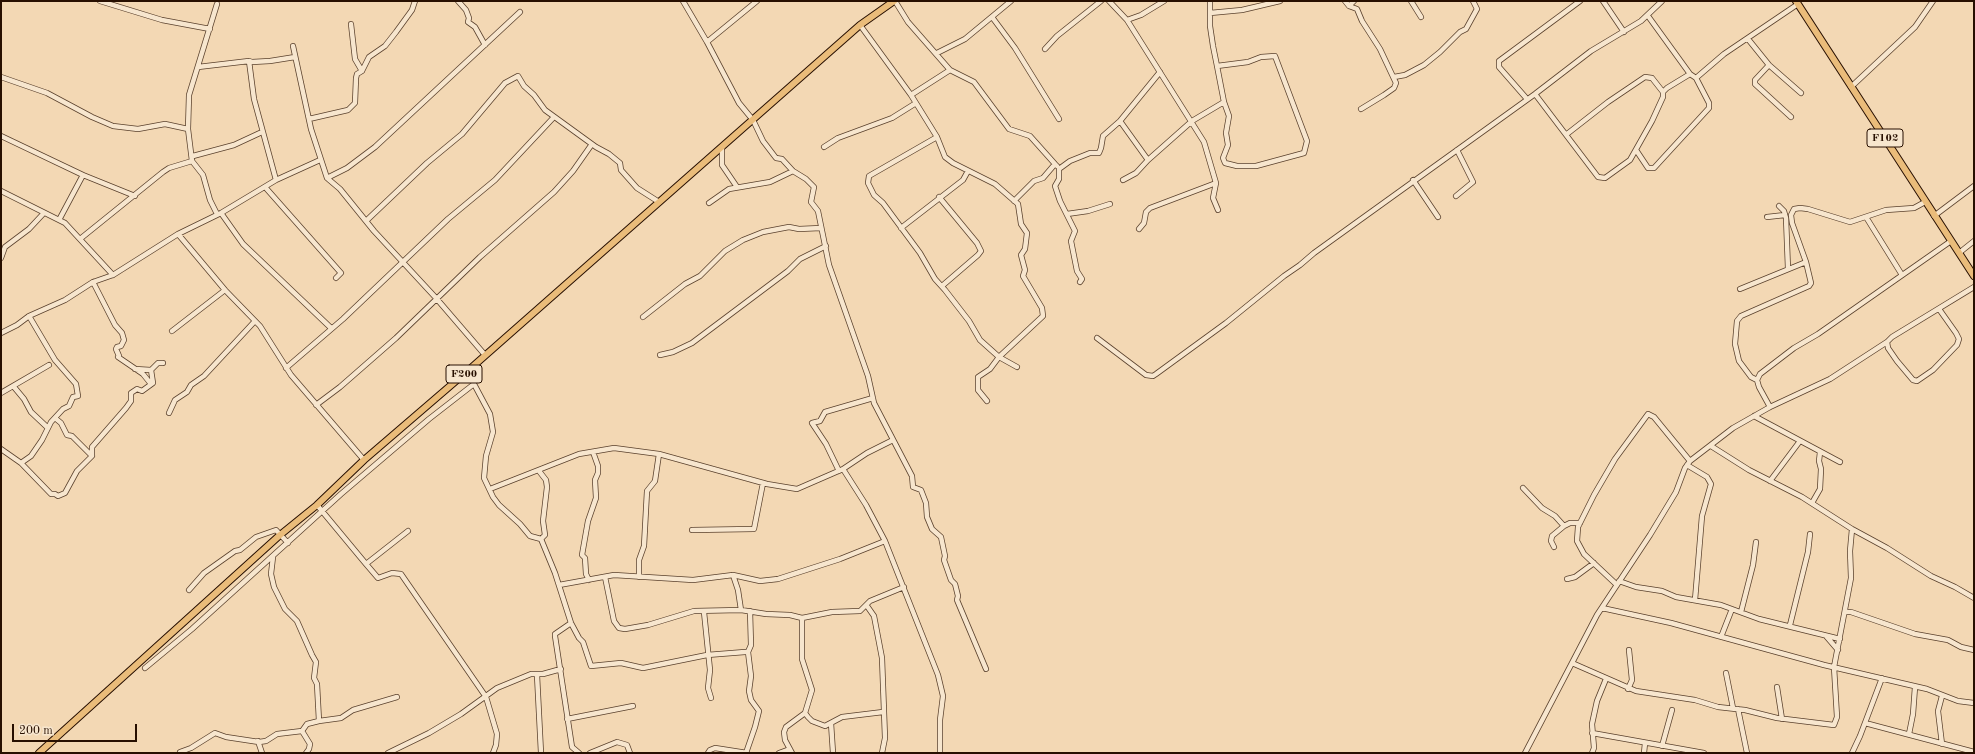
<!DOCTYPE html>
<style>
body{margin:0}
#map{position:relative;width:1975px;height:754px;overflow:hidden;background:#f3d8b4;font-family:"Old Standard TT",serif}
canvas{display:block}
.frame{position:absolute;inset:0;border:2px solid #270f00;pointer-events:none}
.scale{position:absolute;left:12px;top:724px;width:125px;height:18px;box-sizing:border-box;border:2px solid #270f00;border-top:0;padding-left:5px;font-size:12px;line-height:14px;white-space:nowrap;color:#270f00;-webkit-text-stroke:3px #f7e6ce;paint-order:stroke}
</style>
<div id="map">
<canvas width="1975" height="754"></canvas>
<div class="frame"></div>
<div class="scale">200 m</div>
</div>
<script>
const ctx = document.querySelector('canvas').getContext('2d');
ctx.lineJoin = 'round';
const poly = rows => new Path2D(rows.map(r => 'M' + r).join(''));
function trace(path, color, width, dash) { ctx.strokeStyle = color; ctx.lineWidth = width; ctx.lineCap = dash ? 'butt' : 'round'; ctx.setLineDash(dash || []); ctx.stroke(path); }
function label(font, color, halo, rows, align = 'center') {
  ctx.font = font + ' "Old Standard TT",serif'; ctx.lineWidth = 3; ctx.setLineDash([]); ctx.textBaseline = 'middle'; ctx.strokeStyle = halo; ctx.fillStyle = color; for (const [text, x, y, turn = 0] of rows) {
    ctx.save(); ctx.translate(x, y); ctx.rotate((+turn || 0) * Math.PI / 180); ctx.textAlign = isNaN(turn) ? turn : align; if (halo) ctx.strokeText(text, 0, 0); ctx.fillText(text, 0, 0); ctx.restore();
  }
}
const minor = poly([
 [100,1,162,20,210,29],
 [458,1,466,10,469,18,468,22,475,27,485,45],
 [683,1,707,42,739,103,753,120,763,141,776,158,782,159,793,171,806,179,814,187,811,202,818,211,829,265,868,376,874,403,912,476,913,487,921,490,926,503,927,517,932,529,941,537,945,556,944,560,951,580,955,584,958,596,957,600,986,669],
 [895,1,908,22,950,70,974,82,1009,129,1030,136,1055,164],
 [1109,1,1127,20,1204,142,1216,183,1213,198,1218,210],
 [1210,1,1210,26,1213,46,1217,66,1224,102,1229,116,1226,133,1228,145,1223,158,1225,163,1237,166,1256,166,1304,153,1307,141,1275,56,1261,57,1248,62,1217,66],
 [1345,1,1349,6,1357,9,1362,21,1380,49,1396,83,1394,88,1384,95,1361,109],
 [1411,1,1421,17],
 [1603,1,1624,32],
 [1349,6,1354,1],
 [1210,13,1242,10,1280,1],
 [1648,16,1690,74],
 [992,17,1015,48,1059,119],
 [1127,20,1141,15,1164,1],
 [860,25,911,95,937,137,945,157,953,163,995,184,1018,204,1021,224,1027,233,1025,249,1021,255,1025,270,1023,276,1042,308,1043,316,999,357,990,369,978,377,978,390,987,401],
 [1748,39,1769,65,1801,93],
 [707,42,757,1],
 [293,46,311,129,327,178,340,189,374,231,436,298,485,355],
 [1045,49,1057,36,1101,1],
 [937,53,965,39,1011,1],
 [249,61,254,99,276,180],
 [1769,65,1755,80,1755,84,1791,117],
 [198,67,249,61,252,62,270,61,295,57],
 [362,71,369,57,385,46,396,32,412,10,415,1],
 [1,77,47,93,92,117,113,126,138,129,165,124,188,129],
 [1394,77,1405,75,1424,65,1440,52,1460,32,1466,29,1477,9,1473,1],
 [1851,87,1915,27,1933,1],
 [1535,94,1598,177,1605,178,1630,160,1652,121,1663,97,1663,92,1667,88,1690,74,1696,78,1724,54,1798,4],
 [911,95,950,70],
 [1527,99,1499,67,1499,61,1580,1],
 [309,119,348,110,355,103,356,78,357,74,362,71,355,59,351,24],
 [1120,121,1148,160],
 [1567,134,1608,102,1645,77,1652,78,1663,92],
 [1,136,83,175,135,196],
 [937,137,869,176,868,183,874,195,883,203,920,253,935,279,945,290,969,321,980,340,999,357,1017,367],
 [824,147,838,138,892,118,916,103],
 [722,148,722,165,737,187],
 [1636,150,1648,168,1654,168,1709,108,1709,103,1696,78],
 [193,156,234,145,262,132],
 [327,178,347,168,375,147,520,12],
 [1123,180,1136,173,1148,160,1192,121,1224,102],
 [1413,180,1438,217],
 [265,187,341,273,336,278],
 [1,191,65,223,113,275],
 [1456,196,1473,182,1457,150],
 [939,197,977,243,981,251,978,255,942,286],
 [1014,201,1034,181,1043,178,1055,164,1057,166],
 [709,203,729,189,770,182,793,171],
 [1779,206,1784,211,1786,218,1788,269],
 [221,213,243,244,331,328],
 [217,214,210,200,203,175,192,161,188,129,189,95,217,4],
 [1067,214,1088,211,1110,204],
 [1934,216,1974,186],
 [1767,217,1785,215],
 [1866,217,1902,275],
 [59,220,83,175],
 [366,221,427,163,462,134,505,83,518,76,524,86,534,95,545,110,596,147,609,154,620,163,621,170,637,188,659,202],
 [901,228,963,180,968,171],
 [1139,229,1144,223,1146,212,1150,208,1216,183],
 [178,234,225,290,260,326,291,375,364,460],
 [80,239,163,172,169,168,192,161],
 [1959,253,1974,241],
 [1,258,5,247,29,229,43,214],
 [93,282,115,325,122,333,124,340,121,346,117,347,116,349,119,356,118,357,143,374,151,384],
 [1080,282,1082,279,1077,271,1071,241,1075,231,1060,201,1055,186,1059,179,1059,169,1070,161,1090,153,1099,153,1101,148,1103,136,1120,121,1160,72],
 [1740,289,1806,262],
 [1939,309,1956,333,1959,339,1957,345,1933,370,1917,381,1913,380,1897,361,1888,348,1887,342,1892,337,1974,287],
 [643,317,685,284,700,276,725,251,743,240,763,232,789,227,799,229,821,228],
 [172,331,225,290],
 [1,333,17,325,29,316,65,300,93,282,113,275,178,234,221,213,276,180,320,160],
 [1097,338,1146,375,1153,376,1156,374,1226,323,1284,276,1300,265,1314,253,1535,94,1591,51,1641,21,1662,1],
 [660,355,673,352,692,343,788,271,800,259,826,246],
 [286,368,343,319,448,219,495,180,554,117],
 [471,368,474,384,490,414,493,432,486,456,484,478,493,497,499,505,520,524,530,536,541,539],
 [135,369,151,370],
 [1757,380,1751,377,1739,361,1735,344,1737,321,1741,316,1809,286,1811,283,1806,262,1792,223,1791,215,1794,209,1800,208,1808,209,1850,222,1886,210,1914,208,1925,202],
 [14,387,24,399,31,412,48,428],
 [1,393,49,365],
 [316,405,340,387,396,338,480,257,554,192,573,171,592,144],
 [1770,407,1759,387,1757,380,1760,374,1794,348,1818,334,1951,241],
 [169,413,175,400,187,392,191,385,204,376,255,321],
 [1754,416,1840,462],
 [55,418,61,423,67,435,72,436,92,456],
 [1711,446,1749,470,1802,497,1852,529,1887,548,1931,576,1955,587,1974,598],
 [1,449,21,463,51,494,55,494,58,496,65,493,77,471,92,456,92,447,126,408,131,401,131,393,137,389,142,391,153,383,151,370,158,363,163,363],
 [21,463,31,456,42,440,51,422,63,409,69,406,73,397,78,396,76,384,55,360,29,316],
 [1687,465,1707,477,1711,484,1702,516,1695,600],
 [843,469,866,505,885,541,938,675,943,696,940,720,940,753],
 [539,471,546,480,547,487,543,521,545,535,541,539],
 [839,471,826,444,812,423,820,421,825,412,873,398],
 [1770,481,1800,441],
 [1523,488,1542,508,1555,516,1564,526,1570,523,1580,523],
 [490,489,579,454,614,448,659,454,767,484,797,489,843,469,867,453,893,440],
 [1812,503,1820,489,1821,469,1819,461,1820,452],
 [317,505,366,564,408,531],
 [692,530,754,529,763,483],
 [541,539,555,573,571,623,579,638,583,642,591,666,621,663,643,668,707,655,745,652,748,652,751,645,750,611],
 [1554,547,1551,541,1552,536,1564,526],
 [273,557,271,574,274,587,285,609,297,621,312,655,316,662,314,678,317,684,319,721],
 [366,564,378,578,392,573,401,574,486,697,497,734,496,745,493,753],
 [733,575,738,590,741,610],
 [605,577,614,621,619,628,625,629,648,625,694,611,741,610,766,614,790,615,802,618,832,612,860,611,870,601,904,587],
 [639,577,639,560,644,546,647,491,655,481,659,454],
 [1567,579,1575,577,1594,563],
 [589,580,586,574,585,558,582,555,588,521,596,498,595,480,598,473,598,466,593,452],
 [1619,581,1636,587,1662,591,1676,597,1721,605,1759,619,1840,639],
 [559,585,614,575,693,580,733,575,760,581,778,579,840,559,885,541],
 [1617,585,1584,554,1577,541,1578,527,1594,495,1615,459,1648,414,1654,417,1690,461],
 [189,590,204,573,235,551,240,550,256,537,276,530,288,543],
 [867,606,874,616,882,658,885,738,882,753],
 [1602,608,1671,623,1824,665,1927,689,1958,701,1974,703],
 [704,612,710,670,708,688,711,698],
 [1741,612,1753,565,1756,542],
 [1845,612,1851,612,1915,634,1948,640,1961,647,1974,650],
 [802,618,802,659,812,690,805,713,808,717,812,721,825,726,842,717,883,712],
 [571,623,555,634,555,636,572,747,579,753],
 [1790,625,1808,552,1810,534],
 [1826,636,1838,650],
 [1721,637,1732,609],
 [1572,663,1636,691,1695,700,1718,707,1745,710,1777,718,1834,725,1837,717,1834,667,1851,578,1850,551,1852,529],
 [145,668,192,629,341,494,429,419,474,384],
 [1726,673,1733,708],
 [537,675,541,753],
 [1777,687,1782,719],
 [1628,689,1632,680,1629,650],
 [1942,696,1938,711,1942,744],
 [1738,709,1747,753],
 [567,719,633,706],
 [831,723,833,753],
 [1865,723,1974,752],
 [1592,733,1704,753],
 [1909,734,1913,714,1915,687],
 [258,741,262,753],
 [1662,746,1672,710],
 [180,752,191,748,215,733,226,737,259,742,266,741,277,734,302,731],
 [306,753,309,749,310,744,302,731,307,724,319,721,341,718,353,710,397,697],
 [388,753,429,733,461,714,497,688,531,674,543,674,561,669],
 [590,753,617,742,627,745,630,753],
 [708,753,710,750,715,748,747,753],
 [746,753,755,727,759,711,751,700,749,691,751,676,748,652],
 [779,753,790,749],
 [792,753,785,740,784,732,786,727,805,713],
 [1525,753,1597,615,1650,535,1676,492,1685,468,1690,461,1733,428,1770,407,1830,379,1887,342],
 [1592,753,1594,748,1592,724,1597,701,1606,679],
 [1644,753,1645,743],
 [1852,753,1860,736,1882,678]
]);
const major = poly([
 [1796,1,1974,276],
 [39,753,280,535,317,505,364,460,471,368,860,25,894,1]
]);
const shields = [
 [1885,138,36],
 [464,374,36]
];
const shieldNames = [
 ["F102",1885,138],
 ["F200",464,374]
];
trace(minor, '#5a412d', 6);
trace(major, '#270f00', 8);
trace(minor, '#f7e6ce', 4.5);
trace(major, '#eabc7a', 6);
for (const [x, y, w] of shields) { const box = new Path2D(); box.roundRect(x - w / 2, y - 9, w, 18, 3); ctx.fillStyle = '#f7e6ce'; ctx.fill(box); trace(box, '#270f00', 1); }
label('bold 11px', '#270f00', null, shieldNames);
</script>
